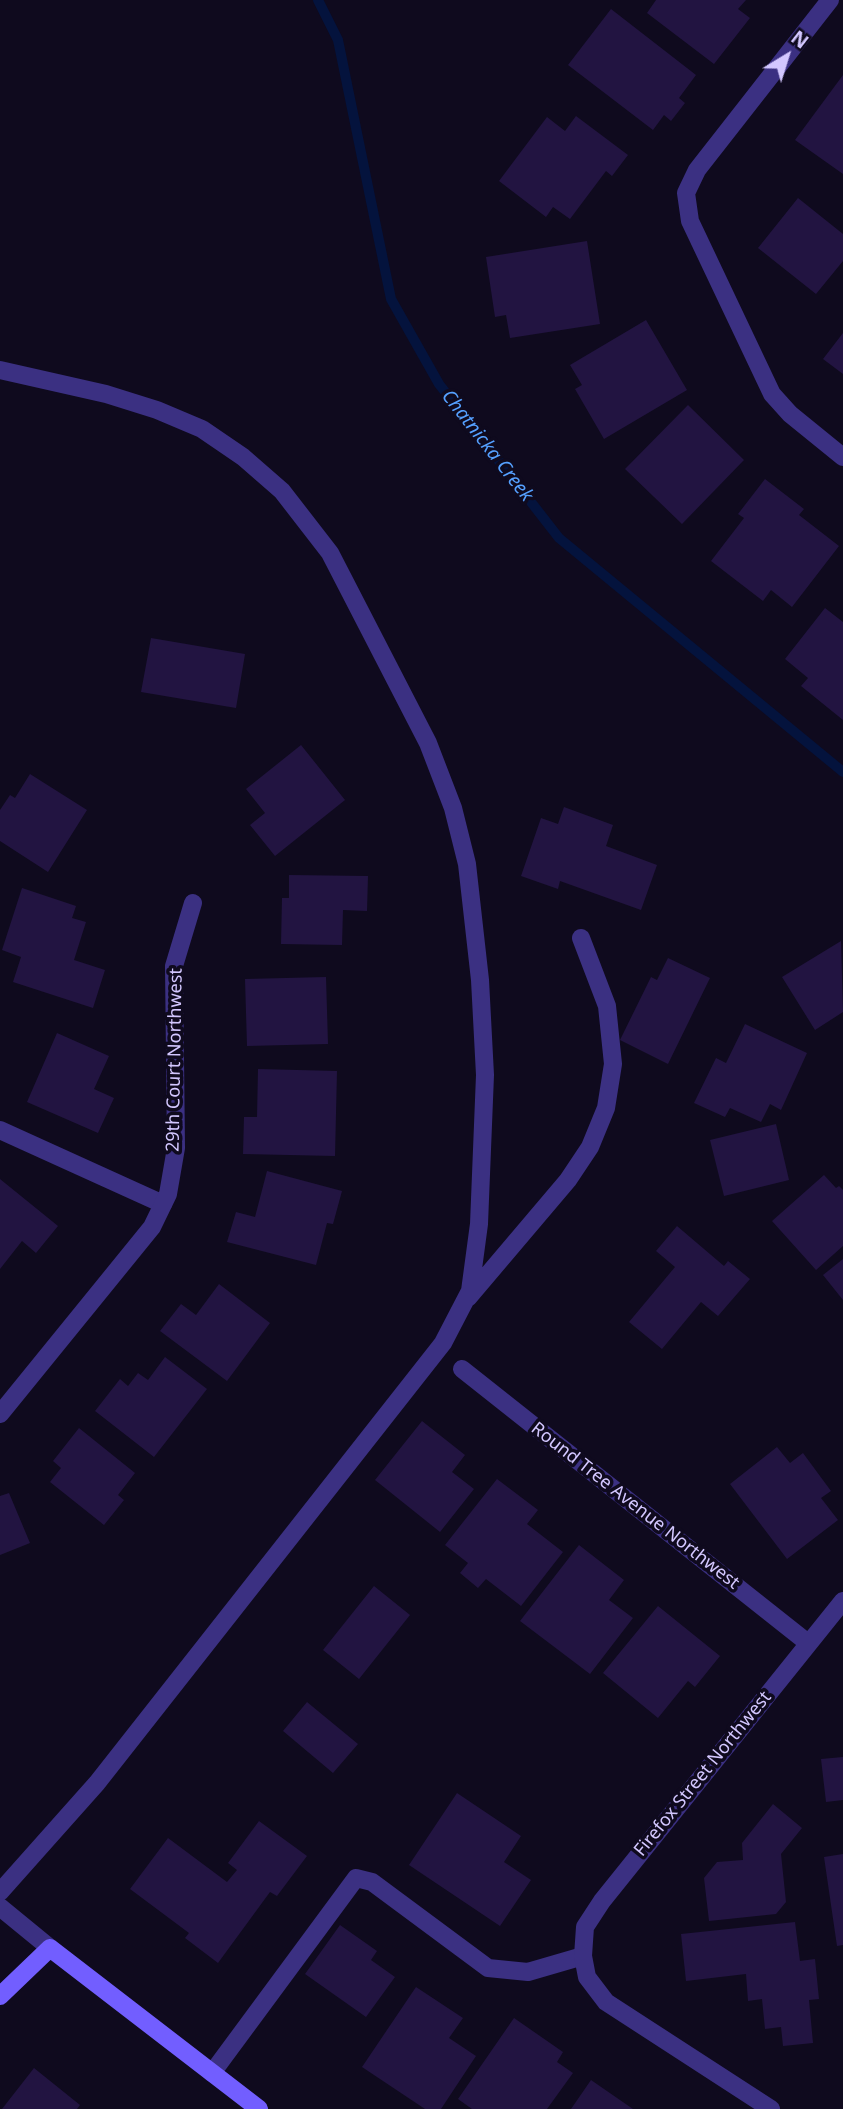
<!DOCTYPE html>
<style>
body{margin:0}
#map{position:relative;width:843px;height:2109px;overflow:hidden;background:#0f0a1e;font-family:"Noto Sans",sans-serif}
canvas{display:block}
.north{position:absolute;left:752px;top:21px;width:70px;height:70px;-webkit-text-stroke:5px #0f0a1e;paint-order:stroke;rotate:38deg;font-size:19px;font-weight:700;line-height:28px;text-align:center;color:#d3c7ff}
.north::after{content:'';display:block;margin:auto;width:24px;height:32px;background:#d3c7ff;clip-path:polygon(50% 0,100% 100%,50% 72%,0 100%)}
</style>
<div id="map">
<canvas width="843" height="2109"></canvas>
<div class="north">N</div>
</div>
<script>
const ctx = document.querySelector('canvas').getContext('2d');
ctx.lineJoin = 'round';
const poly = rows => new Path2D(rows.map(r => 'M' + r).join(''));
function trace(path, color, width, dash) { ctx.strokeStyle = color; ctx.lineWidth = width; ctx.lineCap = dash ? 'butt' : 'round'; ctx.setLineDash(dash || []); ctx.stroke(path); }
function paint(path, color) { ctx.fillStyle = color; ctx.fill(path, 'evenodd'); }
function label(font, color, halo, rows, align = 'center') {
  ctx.font = font + ' "Noto Sans",sans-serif'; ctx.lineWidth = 7; ctx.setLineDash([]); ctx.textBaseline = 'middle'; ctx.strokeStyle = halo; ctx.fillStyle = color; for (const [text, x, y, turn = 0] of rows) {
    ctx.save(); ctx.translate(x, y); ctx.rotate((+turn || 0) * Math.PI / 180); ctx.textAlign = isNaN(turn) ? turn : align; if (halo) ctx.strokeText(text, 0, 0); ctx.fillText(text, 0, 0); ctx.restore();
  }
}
const stream = poly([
 [318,0,338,40,391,299,439,384,559,538,843,772]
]);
const building = poly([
 [656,0,746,0,738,9,750,18,714,64,647,13],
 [611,9,696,75,679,98,685,103,671,121,664,115,653,130,568,65],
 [843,75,843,174,795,140],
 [576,116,628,155,612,176,606,171,570,219,553,207,546,217,499,181,547,117,565,131],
 [798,198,843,234,843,261,816,294,758,248],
 [587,241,600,324,510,338,506,315,495,317,486,257],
 [646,320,687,390,604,439,575,389,582,385,570,365],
 [843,333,843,374,823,359],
 [688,405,744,460,682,524,625,469],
 [765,479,804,509,799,515,839,546,792,607,771,590,763,601,711,561,744,518,738,514],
 [825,608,843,622,843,720,801,686,808,678,785,659],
 [151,638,245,654,236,708,141,692],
 [301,745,345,800,275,856,250,825,265,813,246,789],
 [30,774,87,810,48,872,0,841,0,810,10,795,15,798],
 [564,807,613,825,606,846,657,865,641,910,560,881,558,889,521,876,541,818,558,824],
 [289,875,368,876,367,911,343,910,342,945,281,944,282,898,289,898],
 [22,888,76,906,72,918,86,922,74,960,105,970,93,1008,13,982,21,957,2,950],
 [841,941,843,1012,815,1030,782,977],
 [668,958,710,978,668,1064,620,1040,651,977,657,980],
 [326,977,328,1044,247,1046,245,979],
 [745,1024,807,1053,781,1110,770,1104,761,1122,730,1108,725,1117,694,1103,716,1058,726,1063],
 [57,1033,109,1056,94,1089,114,1098,98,1133,27,1102],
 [258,1069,337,1071,335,1156,243,1154,244,1117,257,1117],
 [776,1124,789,1180,724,1196,710,1140],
 [267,1171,342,1191,333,1224,327,1223,316,1265,227,1242,236,1212,255,1217],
 [824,1175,836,1188,839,1186,843,1190,843,1246,816,1270,772,1221],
 [0,1179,58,1226,36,1253,22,1241,0,1269],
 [677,1226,724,1266,728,1261,750,1279,718,1316,701,1302,662,1349,629,1322,675,1267,656,1251],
 [843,1259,843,1300,823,1275],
 [219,1284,270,1323,227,1381,160,1331,181,1304,196,1315],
 [165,1357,207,1389,154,1457,95,1411,120,1379,128,1386,138,1373,148,1380],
 [422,1421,465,1455,452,1472,474,1489,440,1532,375,1480],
 [79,1428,135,1473,118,1495,124,1500,104,1525,50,1482,61,1468,53,1461],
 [777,1447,790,1463,803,1453,831,1491,821,1498,838,1520,787,1559,730,1484],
 [497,1479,538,1510,527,1524,563,1552,521,1606,486,1579,478,1588,460,1573,468,1563,445,1545],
 [9,1493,30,1543,0,1555,0,1496],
 [579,1545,624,1580,609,1600,633,1618,590,1674,520,1621],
 [374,1586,410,1615,359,1679,323,1650],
 [658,1606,720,1656,695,1687,688,1681,658,1718,603,1673],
 [307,1702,358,1744,333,1773,283,1731],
 [843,1757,843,1800,826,1802,821,1759],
 [457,1793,521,1836,504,1862,531,1880,500,1926,409,1865],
 [773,1804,802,1828,781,1854,786,1902,776,1914,709,1921,704,1878,717,1862,743,1860,742,1843],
 [259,1821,307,1856,277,1896,270,1892,218,1963,185,1938,189,1933,130,1889,168,1838,227,1882,237,1870,228,1863],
 [843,1854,843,1945,837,1946,824,1857],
 [795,1922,800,1961,815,1959,819,1999,809,2000,813,2043,783,2046,781,2027,765,2029,762,1999,748,2001,746,1974,686,1981,681,1934],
 [340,1925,377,1951,371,1960,395,1977,366,2017,305,1974],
 [416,1987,463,2018,449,2038,476,2056,441,2109,425,2109,362,2067],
 [514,2018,563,2052,557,2062,573,2073,547,2109,472,2109,458,2099],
 [34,2068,80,2105,77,2109,2,2109],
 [591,2080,633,2109,571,2109]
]);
const service = poly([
 [0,370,106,394,157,410,202,429,243,457,282,491,330,553,428,743,453,808,467,864,480,980,485,1075,479,1224,470,1291,443,1343,97,1783,0,1892],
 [0,1130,163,1204],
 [468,1298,568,1180,590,1147,606,1108,613,1064,607,1006,581,938],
 [212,2073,356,1878,372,1882,488,1968,528,1972,583,1956]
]);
const minor = poly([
 [830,0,697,170,686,193,690,221,772,394,790,414,843,457],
 [462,1369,808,1643],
 [0,1414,152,1227,168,1194,176,1148,174,966,193,903],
 [771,2109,606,2002,587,1977,583,1956,585,1927,602,1901,843,1601]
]);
const tertiary = poly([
 [0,1907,50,1948]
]);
const secondary = poly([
 [0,1996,50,1948,259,2109]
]);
const streetNames = [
 ["29th Court Northwest",175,1060,-89],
 ["Round Tree Avenue Northwest",635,1506,38],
 ["Firefox Street Northwest",703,1774,-51]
];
const waterNames = [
 ["Chatnicka Creek",487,446,52]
];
trace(stream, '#04133d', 10);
paint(building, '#221441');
trace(service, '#3b3082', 18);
trace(minor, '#3b3082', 18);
trace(tertiary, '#3b3082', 18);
trace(secondary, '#725eff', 18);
label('18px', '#d3c7ff', '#0f0a1e', streetNames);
label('italic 19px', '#55a0ff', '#0f0a1e', waterNames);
</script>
